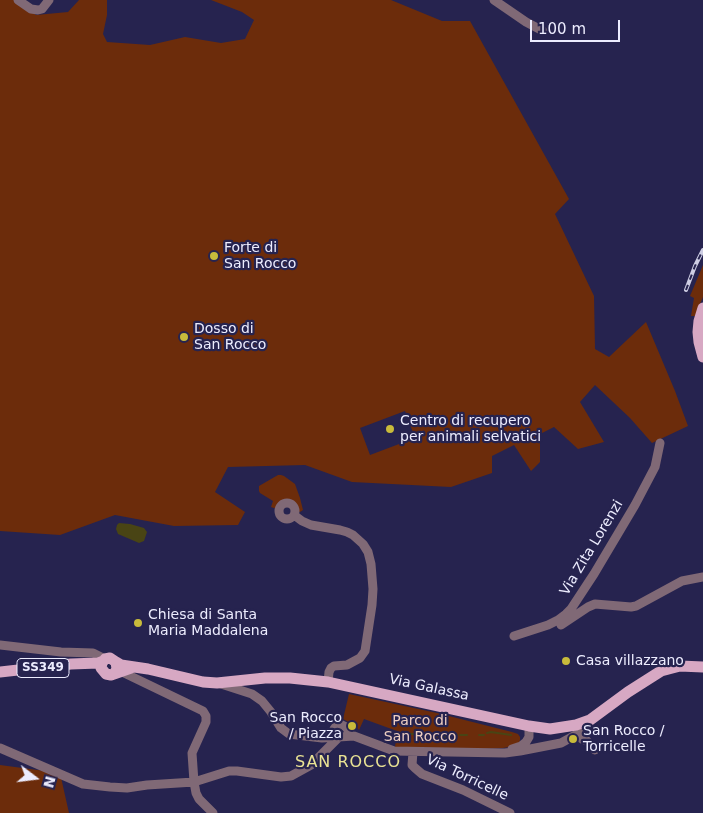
<!DOCTYPE html>
<style>
body{margin:0}
#map{position:relative;width:703px;height:813px;overflow:hidden;background:#26234f;font-family:"DejaVu Sans",sans-serif}
canvas{display:block}
.north{position:absolute;left:10px;top:753px;width:50px;height:50px;-webkit-text-stroke:4px #26234f;paint-order:stroke;rotate:105deg;font-size:14px;font-weight:700;line-height:20px;text-align:center;color:#ececfe}
.north::after{content:'';display:block;margin:auto;width:18px;height:22px;background:#ececfe;clip-path:polygon(50% 0,100% 100%,50% 72%,0 100%)}
.scale{position:absolute;left:530px;top:20px;width:90px;height:22px;box-sizing:border-box;border:2px solid #ececfe;border-top:0;padding-left:6px;font-size:15px;line-height:18px;white-space:nowrap;color:#ececfe;-webkit-text-stroke:4px #26234f;paint-order:stroke}
</style>
<div id="map">
<canvas width="703" height="813"></canvas>
<div class="north">N</div>
<div class="scale">100 m</div>
</div>
<script>
const ctx = document.querySelector('canvas').getContext('2d');
ctx.lineJoin = 'round';
function paint(path, color) { ctx.fillStyle = color; ctx.fill(path, 'evenodd'); }
const poly = rows => new Path2D(rows.map(r => 'M' + r).join(''));
function trace(path, color, width, dash) { ctx.strokeStyle = color; ctx.lineWidth = width; ctx.lineCap = dash ? 'butt' : 'round'; ctx.setLineDash(dash || []); ctx.stroke(path); }
function label(font, color, halo, rows, align = 'center') {
  ctx.font = font + ' "DejaVu Sans",sans-serif'; ctx.lineWidth = 4.5; ctx.setLineDash([]); ctx.textBaseline = 'middle'; ctx.strokeStyle = halo; ctx.fillStyle = color; for (const [text, x, y, turn = 0] of rows) {
    ctx.save(); ctx.translate(x, y); ctx.rotate((+turn || 0) * Math.PI / 180); ctx.textAlign = isNaN(turn) ? turn : align; if (halo) ctx.strokeText(text, 0, 0); ctx.fillText(text, 0, 0); ctx.restore();
  }
}
const green = poly([
 [0,0,16,0,36,15,68,12,79,0,107,0,107,15,103,34,107,42,150,45,185,37,221,43,245,39,254,20,242,12,211,0,391,0,442,21,470,21,569,199,555,214,594,296,595,349,609,357,646,322,675,391,688,426,652,443,630,418,595,385,580,402,604,442,578,449,554,427,540,434,540,462,531,471,514,445,492,456,492,473,451,487,352,482,305,465,228,467,215,492,245,512,238,525,174,526,115,515,60,535,0,531],
 [405,411,415,438,370,455,360,428],
 [703,265,703,297,695,316,691,316,694,298,690,296],
 [278,475,281,475,284,476,295,484,300,498,303,510,300,512,298,511,295,502,288,499,283,500,277,508,274,508,271,507,273,501,260,493,259,491,259,486],
 [349,694,437,713,512,732,518,734,520,737,520,740,519,743,509,747,503,748,480,749,395,747,397,731,364,719,359,730,356,726,343,719],
 [0,765,60,773,69,813,0,813]
]);
const water = poly([
 [119,523,130,524,144,528,147,532,144,541,139,543,118,534,116,529,117,525]
]);
const stream = poly([
 [402,733,433,736],
 [487,733,491,732,511,735],
 [460,735,467,735],
 [479,735,484,735],
 [436,736,444,737,457,735]
]);
const minor = poly([
 [18,0,31,9,38,10,42,9,49,0],
 [494,0,526,22,543,31],
 '279 511a8 8 0 1 1 16 0a8 8 0 1 1-16 0Z',
 [294,515,302,521,311,525,340,530,347,532,353,535,363,544,368,552,371,564,373,589,372,605,365,651,360,658,347,665,334,666,331,668,329,672,328,682],
 [561,625,588,607,595,604,631,607,636,606,682,581,703,577],
 [514,636,548,625,558,620,566,614,571,609,594,574,635,505,655,467,660,443],
 [0,645,61,652,93,653,105,659],
 [120,671,203,711,206,716,206,722,192,753,194,782,196,793,199,799,213,813],
 [218,683,252,694,262,701,271,712,281,728,289,734,322,738,354,736,394,751,505,753,520,751,561,743,581,732,590,720],
 [336,738,334,735,334,729,337,725,340,724,346,727,352,736],
 [582,739,587,741,595,750],
 [0,748,83,784,110,787,127,788,147,785,194,782,229,771,237,771,281,777,291,776,311,765,338,738],
 [512,749,521,746,526,742,529,737,529,726],
 [413,752,412,765,415,768,422,774,463,790,510,813]
]);
const major = poly([
 [703,308,699,321,698,332,699,342,703,357],
 [116,662,121,665,148,669,203,682,217,683,265,678,290,678,328,682,529,726,550,729,576,725,590,720,628,692,661,671,680,666,703,667],
 [0,672,71,664,98,663,103,661],
 [114,674,117,669,116,662,110,658,105,659,102,663,101,668,106,674,111,675,131,668]
]);
const rail = poly([
 [686,290,695,266,703,250]
]);
const markers = [
 [214,256,5,"#c8bb3b"],
 [184,337,5,"#c8bb3b"],
 [390,429,5,"#c8bb3b"],
 [138,623,5,"#c8bb3b"],
 [566,661,5,"#c8bb3b"],
 [352,726,5,"#c8bb3b"],
 [573,739,5,"#c8bb3b"]
];
const shields = [
 [43,668,52]
];
const shieldNames = [
 ["SS349",43,668]
];
const poiNames = [
 ["Forte di",224,248],
 ["San Rocco",224,264],
 ["Dosso di",194,329],
 ["San Rocco",194,345],
 ["Centro di recupero",400,421],
 ["per animali selvatici",400,437],
 ["Chiesa di Santa",148,615],
 ["Maria Maddalena",148,631],
 ["Casa villazzano",576,661],
 ["San Rocco",342,718,"right"],
 ["/ Piazza",342,734,"right"],
 ["San Rocco /",583,731],
 ["Torricelle",583,747]
];
const streetNames = [
 ["Via Zita Lorenzi",592,548,-59],
 ["Via Galassa",429,688,12],
 ["Via Torricelle",467,778,25]
];
const parkNames = [
 ["Parco di",420,721],
 ["San Rocco",420,737]
];
const quarterNames = [
 ["SAN ROCCO",348,763]
];
paint(green, '#6c2c0b');
paint(water, '#494414');
trace(stream, '#494414', 2);
trace(minor, '#806976', 9);
trace(major, '#d7a8c3', 11);
trace(rail, '#cdcde3', 4);
trace(rail, '#26234f', 2, [5.5]);
for (const [x, y, r, color] of markers) { const dot = new Path2D(); dot.arc(x, y, r, 0, 2 * Math.PI); ctx.fillStyle = color; ctx.fill(dot); trace(dot, '#26234f', 2); }
for (const [x, y, w] of shields) { const box = new Path2D(); box.roundRect(x - w / 2, y - 9.5, w, 19, 4); ctx.fillStyle = '#26234f'; ctx.fill(box); trace(box, '#ececfe', 1); }
label('bold 12px', '#ececfe', null, shieldNames);
label('14px', '#ececfe', '#26234f', poiNames, 'left');
label('14px', '#ececfe', '#26234f', streetNames);
label('14px', '#edcec1', '#26234f', parkNames);
ctx.letterSpacing = '1px';
label('16px', '#eae394', '#26234f', quarterNames);
ctx.letterSpacing = '0px';
</script>
